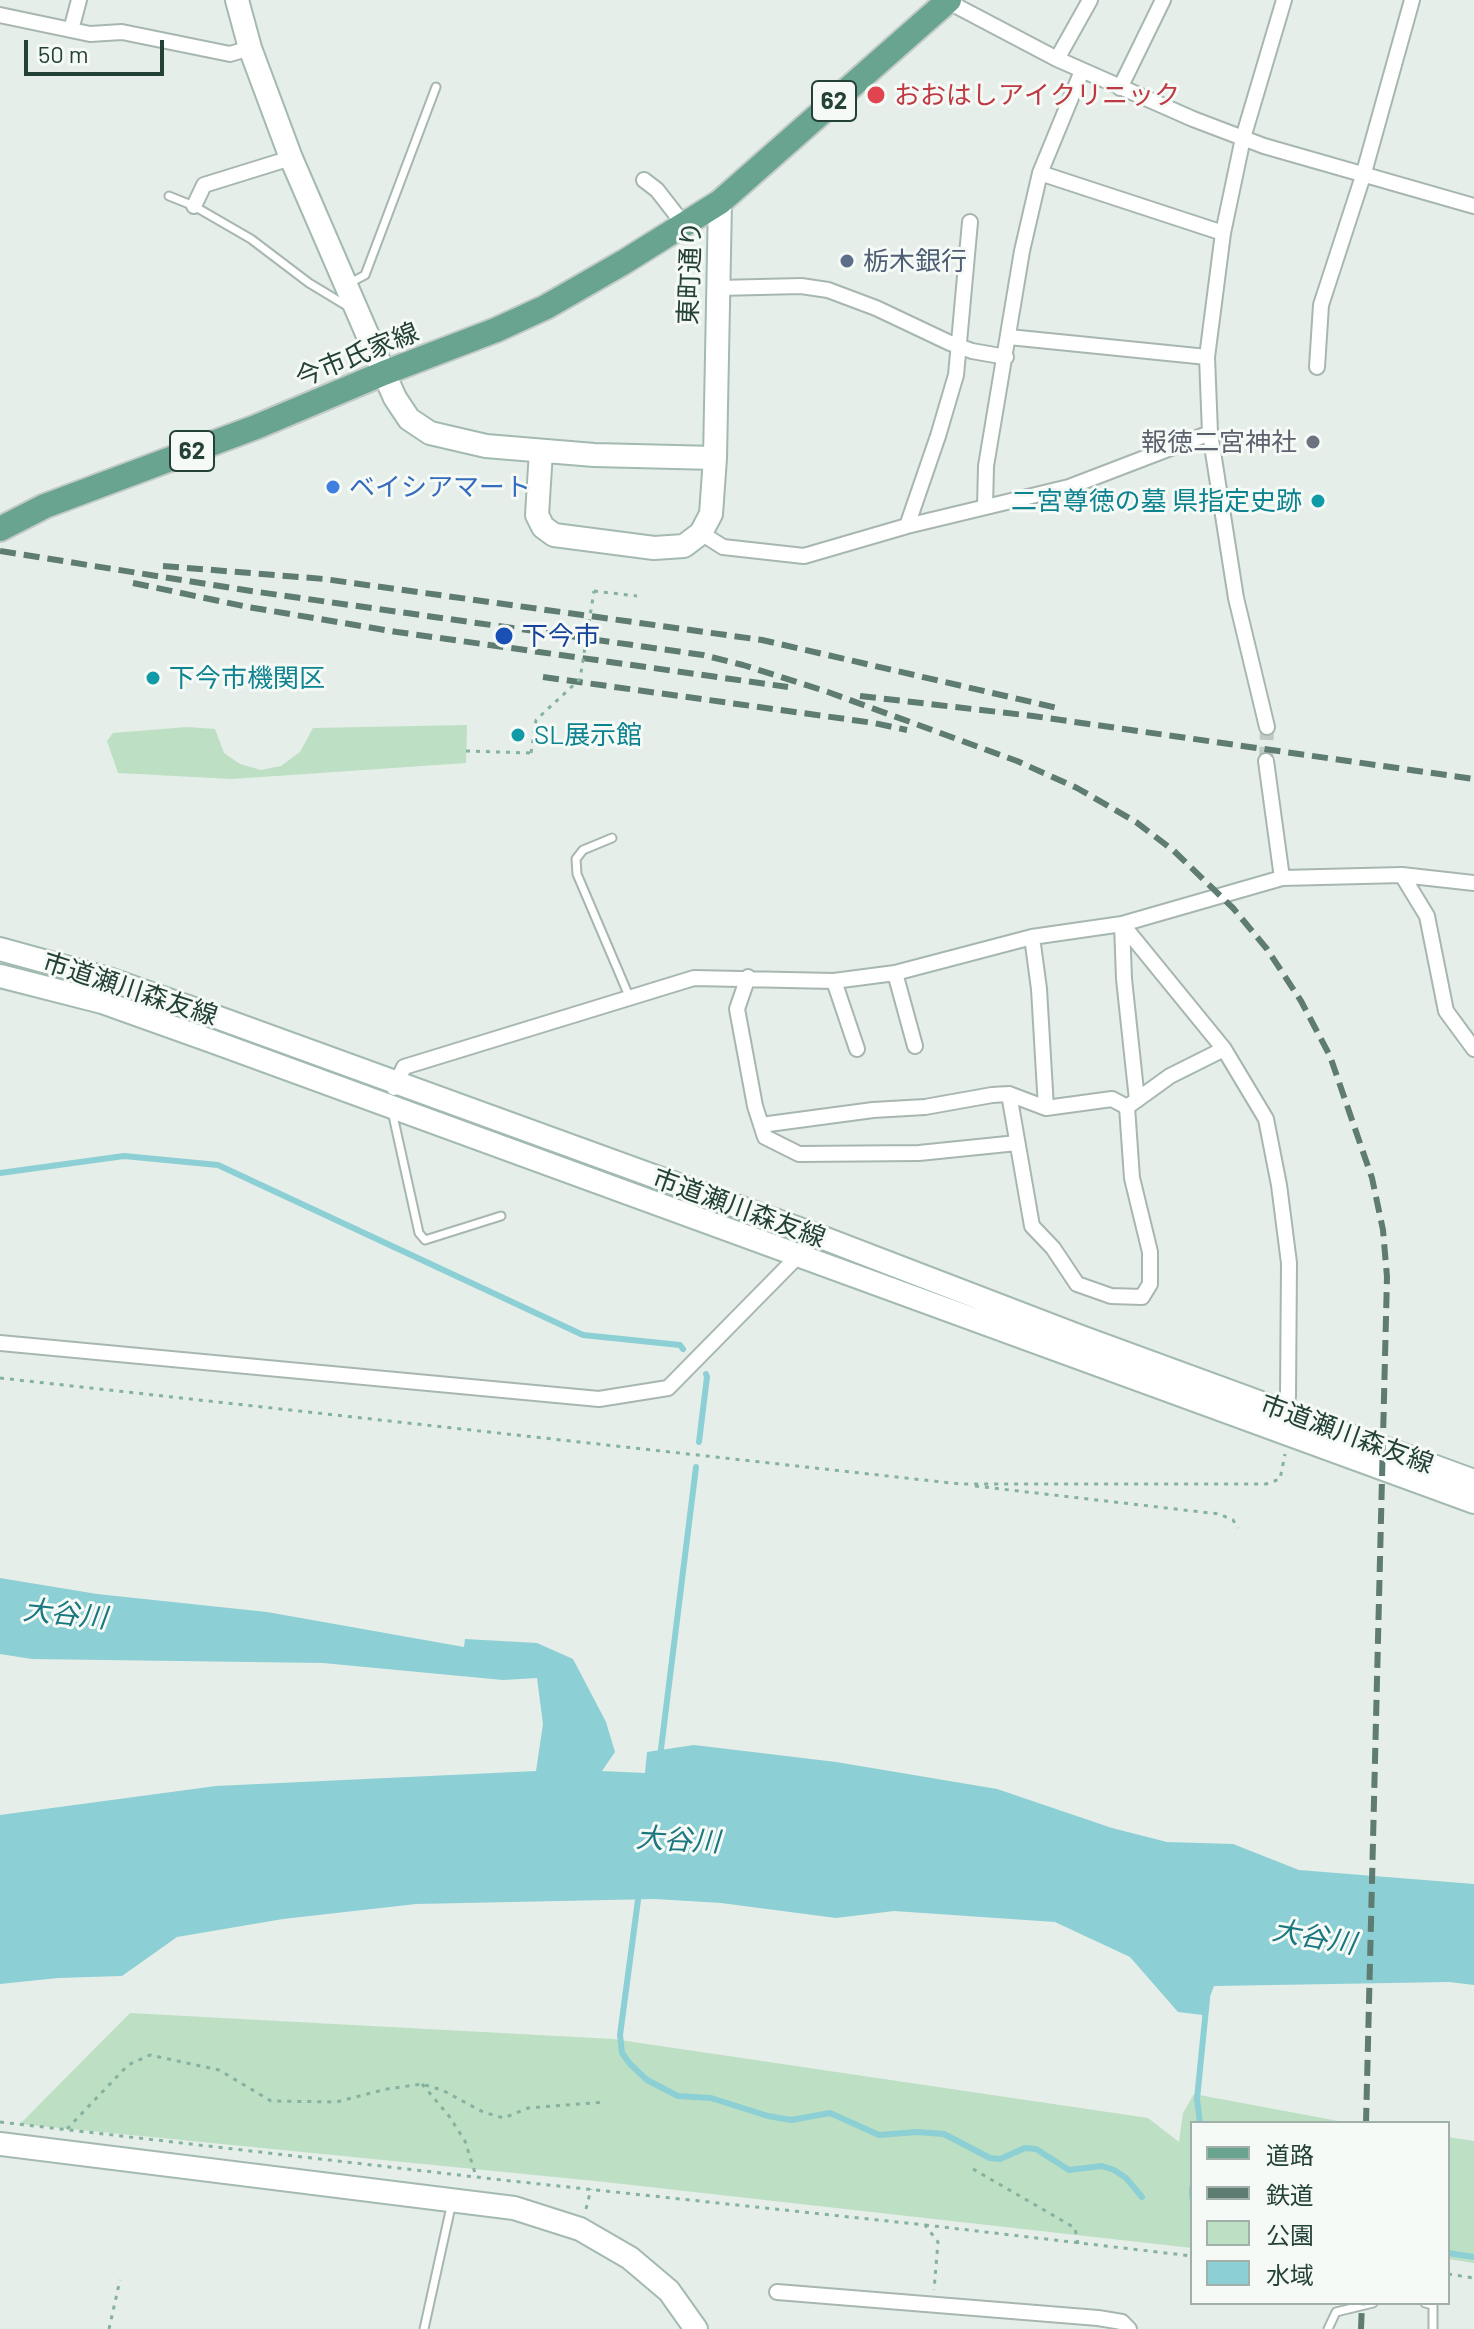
<!DOCTYPE html>
<meta charset="utf-8">
<style>
body{margin:0}
#map{position:relative;width:1474px;height:2329px;overflow:hidden;background:#e5eee9;font-family:Barlow,"Noto Sans JP",sans-serif}
canvas{display:block}
.legend{position:absolute;left:1190px;top:2121px;width:260px;height:184px;box-sizing:border-box;background:#f6faf7;border:2px solid #a2b0aa;margin:0;padding:10px 14px;list-style:none;font-size:24px;color:#234136}
.legend li{display:flex;align-items:center;gap:16px;height:40px}
.legend b{width:40px;border:2px solid #a2b0aa}
.scale{position:absolute;left:24px;top:40px;width:140px;height:36px;box-sizing:border-box;border:4px solid #234136;border-top:0;padding-left:10px;font-size:24px;line-height:28px;white-space:nowrap;color:#234136;-webkit-text-stroke:6px #f6faf7;paint-order:stroke}
</style>
<div id="map">
<canvas width="1474" height="2329"></canvas>
<ul class="legend">
<li><b style="height:10px;background:#68a490"></b>道路</li>
<li><b style="height:10px;background:#5e7c71"></b>鉄道</li>
<li><b style="height:22px;background:#bddfc4"></b>公園</li>
<li><b style="height:22px;background:#8ccfd4"></b>水域</li>
</ul>
<div class="scale">50 m</div>
</div>
<script>
const ctx = document.querySelector('canvas').getContext('2d');
ctx.lineJoin = 'round';
function paint(path, color) { ctx.fillStyle = color; ctx.fill(path, 'evenodd'); }
const poly = rows => new Path2D(rows.map(r => 'M' + r).join(''));
function trace(path, color, width, dash) { ctx.strokeStyle = color; ctx.lineWidth = width; ctx.lineCap = dash ? 'butt' : 'round'; ctx.setLineDash(dash || []); ctx.stroke(path); }
function label(font, color, halo, rows, align = 'center') {
  ctx.font = font + ' Barlow,"Noto Sans JP",sans-serif'; ctx.lineWidth = 6; ctx.setLineDash([]); ctx.textBaseline = 'middle'; ctx.strokeStyle = halo; ctx.fillStyle = color; for (const [text, x, y, turn = 0] of rows) {
    ctx.save(); ctx.translate(x, y); ctx.rotate((+turn || 0) * Math.PI / 180); ctx.textAlign = isNaN(turn) ? turn : align; if (halo) ctx.strokeText(text, 0, 0); ctx.fillText(text, 0, 0); ctx.restore();
  }
}
const green = poly([
 [467,725,466,763,232,779,118,773,107,741,113,733,187,727,215,729,224,753,240,764,261,770,281,766,300,752,313,728],
 [130,2013,613,2039,1148,2118,1179,2142,1183,2113,1194,2094,1349,2123,1192,2123,1192,2248,605,2182,20,2124],
 [1448,2137,1474,2141,1474,2263,1448,2259]
]);
const water = poly([
 [0,1578,97,1594,267,1612,464,1647,465,1639,537,1643,573,1659,606,1722,615,1752,602,1771,645,1773,647,1752,694,1745,836,1762,997,1789,1112,1828,1167,1842,1233,1844,1299,1870,1474,1884,1474,1985,1449,1982,1214,1986,1203,2015,1178,2012,1130,1957,1055,1922,894,1911,836,1918,721,1903,655,1899,416,1904,283,1919,177,1937,122,1976,58,1978,0,1984,0,1815,216,1786,536,1771,543,1724,537,1678,503,1680,323,1663,32,1659,0,1654]
]);
const stream = poly([
 [0,1173,124,1156,218,1165,583,1335,680,1345,683,1349],
 [699,1442,707,1377,706,1374],
 [660,1757,696,1467],
 [638,1900,620,2035,622,2053,630,2064,647,2080,678,2096,711,2098,768,2116,791,2120,830,2113,879,2135,917,2132,944,2134,990,2158,1000,2159,1025,2148,1036,2149,1069,2170,1102,2166,1114,2170,1126,2178,1142,2197],
 [1200,2123,1197,2099,1207,1999],
 [1192,2188,1192,2197],
 [1448,2253,1474,2257]
]);
const streetTunnel = poly([
 [1266,761,1267,727]
]);
const path = poly([
 [594,591,637,596],
 [466,751,531,753],
 [0,1378,960,1484,1266,1484,1280,1479,1285,1454],
 [975,1486,1219,1514,1233,1520,1238,1528],
 [422,2084,449,2116,465,2141,476,2176],
 [0,2122,502,2180,925,2225,938,2242,934,2290],
 [67,2129,128,2065,150,2055,219,2070,271,2101,336,2102,387,2089,422,2084,442,2090,483,2112,504,2118,528,2108,605,2102],
 [973,2169,1075,2228,1078,2244],
 [586,2209,591,2189],
 [925,2225,1192,2256],
 [1448,2274,1474,2278],
 [109,2329,120,2280]
]);
const lane = poly([
 [169,196,194,206,251,239,309,283,347,306],
 [348,284,365,275,436,87],
 [612,838,583,850,576,859,577,874,629,996],
 [392,1111,419,1233,425,1240,501,1216],
 [1425,2303,1433,2305,1433,2329],
 [424,2329,452,2202],
 [1328,2329,1336,2312,1373,2303]
]);
const street = poly([
 [945,0,1057,59,1193,119,1264,146,1474,206],
 [0,15,90,34,122,32,230,54,250,48],
 [71,30,79,0],
 [1057,59,1090,0],
 [1120,88,1163,0],
 [1040,173,1223,233],
 [644,180,657,190,685,226],
 [194,206,204,185,291,158],
 [718,288,801,286,828,290,876,308,950,343,972,351,1006,357],
 [1009,337,1207,357],
 [1317,367,1321,305,1363,176,1412,0],
 [985,507,986,466,1022,251,1040,173,1082,71],
 [907,526,938,436,956,375,970,222],
 [701,533,723,547,804,556,907,526,1069,487,1210,433],
 [1267,727,1236,598,1210,433,1207,357,1223,233,1243,138,1284,0],
 [1266,761,1282,878],
 [1402,875,1427,916,1446,1011,1474,1049],
 [1122,924,1224,1049,1266,1119,1279,1185,1289,1263,1288,1396,1285,1412],
 [1122,924,1124,979,1137,1100],
 [1032,937,1039,989,1046,1108],
 [895,973,915,1046],
 [748,977,737,1009,755,1106,765,1137,799,1154,919,1153,1017,1143],
 [834,981,857,1049],
 [394,1088,404,1067,694,978,834,981,895,973,1032,937,1122,924,1282,878,1402,875,1474,883],
 [1009,1094,1032,1226,1053,1248,1077,1284,1111,1296,1142,1297,1150,1284,1150,1252,1132,1178,1127,1107,1170,1076,1224,1049],
 [761,1125,873,1110,925,1107,992,1095,1009,1094,1046,1108,1112,1099,1127,1107],
 [0,1343,599,1399,668,1388,800,1254,813,1234],
 [777,2292,1098,2318,1122,2322,1129,2329]
]);
const secondary = poly([
 [237,0,250,48,291,158,384,373,395,398,409,419,430,433,486,446,594,455,715,458],
 [541,451,537,515,543,527,554,535,654,548,684,546,701,533,711,514,715,458,720,202],
 [0,949,109,979,208,1014,813,1234,1081,1337,1474,1481],
 [0,976,102,1002,214,1042,1474,1502],
 [0,2144,514,2208,580,2229,630,2258,669,2291,696,2329]
]);
const primary = poly([
 [0,529,45,506,256,427,384,373,496,330,546,307,624,262,720,202,949,0]
]);
const rail = poly([
 [0,551,251,591,703,655,743,665,828,692,1017,761,1077,788,1136,822,1174,851,1233,908,1267,949,1301,1001,1330,1056,1372,1178,1383,1230,1387,1277,1366,2123],
 [163,566,324,579,762,640,1062,709],
 [133,583,248,607,397,632,788,687],
 [543,677,874,723,907,730],
 [860,696,1033,716,1474,779],
 [1361,2329,1362,2303]
]);
const pathBridge = poly([
 [531,753,536,720,580,679,594,591]
]);
const markers = [
 [876,95,10,"#e0444e"],
 [847,261,8,"#5c6f8a"],
 [1313,442,8,"#6b7280"],
 [333,487,8,"#3f7fe0"],
 [1318,501,8,"#0f9aa8"],
 [504,636,10,"#1a4fb4"],
 [153,678,8,"#0f9aa8"],
 [518,735,8,"#0f9aa8"]
];
const shields = [
 [834,101,44],
 [192,451,44]
];
const shieldNames = [
 ["62",834,101],
 ["62",192,451]
];
const healthNames = [
 ["おおはしアイクリニック",894,95]
];
const serviceNames = [
 ["栃木銀行",863,261]
];
const streetNames = [
 ["東町通り",690,273,-88],
 ["今市氏家線",357,355,-22],
 ["市道瀬川森友線",130,989,18],
 ["市道瀬川森友線",739,1208,20],
 ["市道瀬川森友線",1347,1434,20]
];
const worshipNames = [
 ["報徳二宮神社",1297,442]
];
const shopNames = [
 ["ベイシアマート",349,487]
];
const cultureNames = [
 ["二宮尊徳の墓 県指定史跡",1302,501,"right"],
 ["下今市機関区",169,678],
 ["SL展示館",534,735]
];
const transitNames = [
 ["下今市",522,636]
];
const waterNames = [
 ["大谷川",65,1614,6],
 ["大谷川",678,1840,3],
 ["大谷川",1314,1937,10]
];
paint(green, '#bddfc4');
paint(water, '#8ccfd4');
trace(stream, '#8ccfd4', 6);
trace(streetTunnel, '#becbc5', 14, [14, 7]);
trace(lane, '#a7b7b0', 11);
trace(street, '#a7b7b0', 18);
trace(secondary, '#a3bab0', 26);
trace(primary, '#c1cac7', 28);
trace(path, '#85b2a0', 3, [4, 6]);
trace(lane, '#fff', 7);
trace(street, '#fff', 14);
trace(secondary, '#fff', 22);
trace(primary, '#68a490', 24);
trace(rail, '#5e7c71', 6, [16, 8]);
trace(pathBridge, '#85b2a0', 3, [4, 6]);
for (const [x, y, r, color] of markers) { const dot = new Path2D(); dot.arc(x, y, r, 0, 2 * Math.PI); ctx.fillStyle = color; ctx.fill(dot); trace(dot, '#f6faf7', 3); }
for (const [x, y, w] of shields) { const box = new Path2D(); box.roundRect(x - w / 2, y - 20, w, 40, 6); ctx.fillStyle = '#f6faf7'; ctx.fill(box); trace(box, '#234136', 2); }
label('bold 24px', '#234136', null, shieldNames);
label('26px', '#be3a42', '#f6faf7', healthNames, 'left');
label('26px', '#4e5e75', '#f6faf7', serviceNames, 'left');
label('26px', '#234136', '#f6faf7', streetNames);
label('26px', '#5b616d', '#f6faf7', worshipNames, 'right');
label('26px', '#366cbe', '#f6faf7', shopNames, 'left');
label('26px', '#0d838f', '#f6faf7', cultureNames, 'left');
label('26px', '#164399', '#f6faf7', transitNames, 'left');
label('italic 28px', '#1b777f', '#f6faf7', waterNames);
</script>
